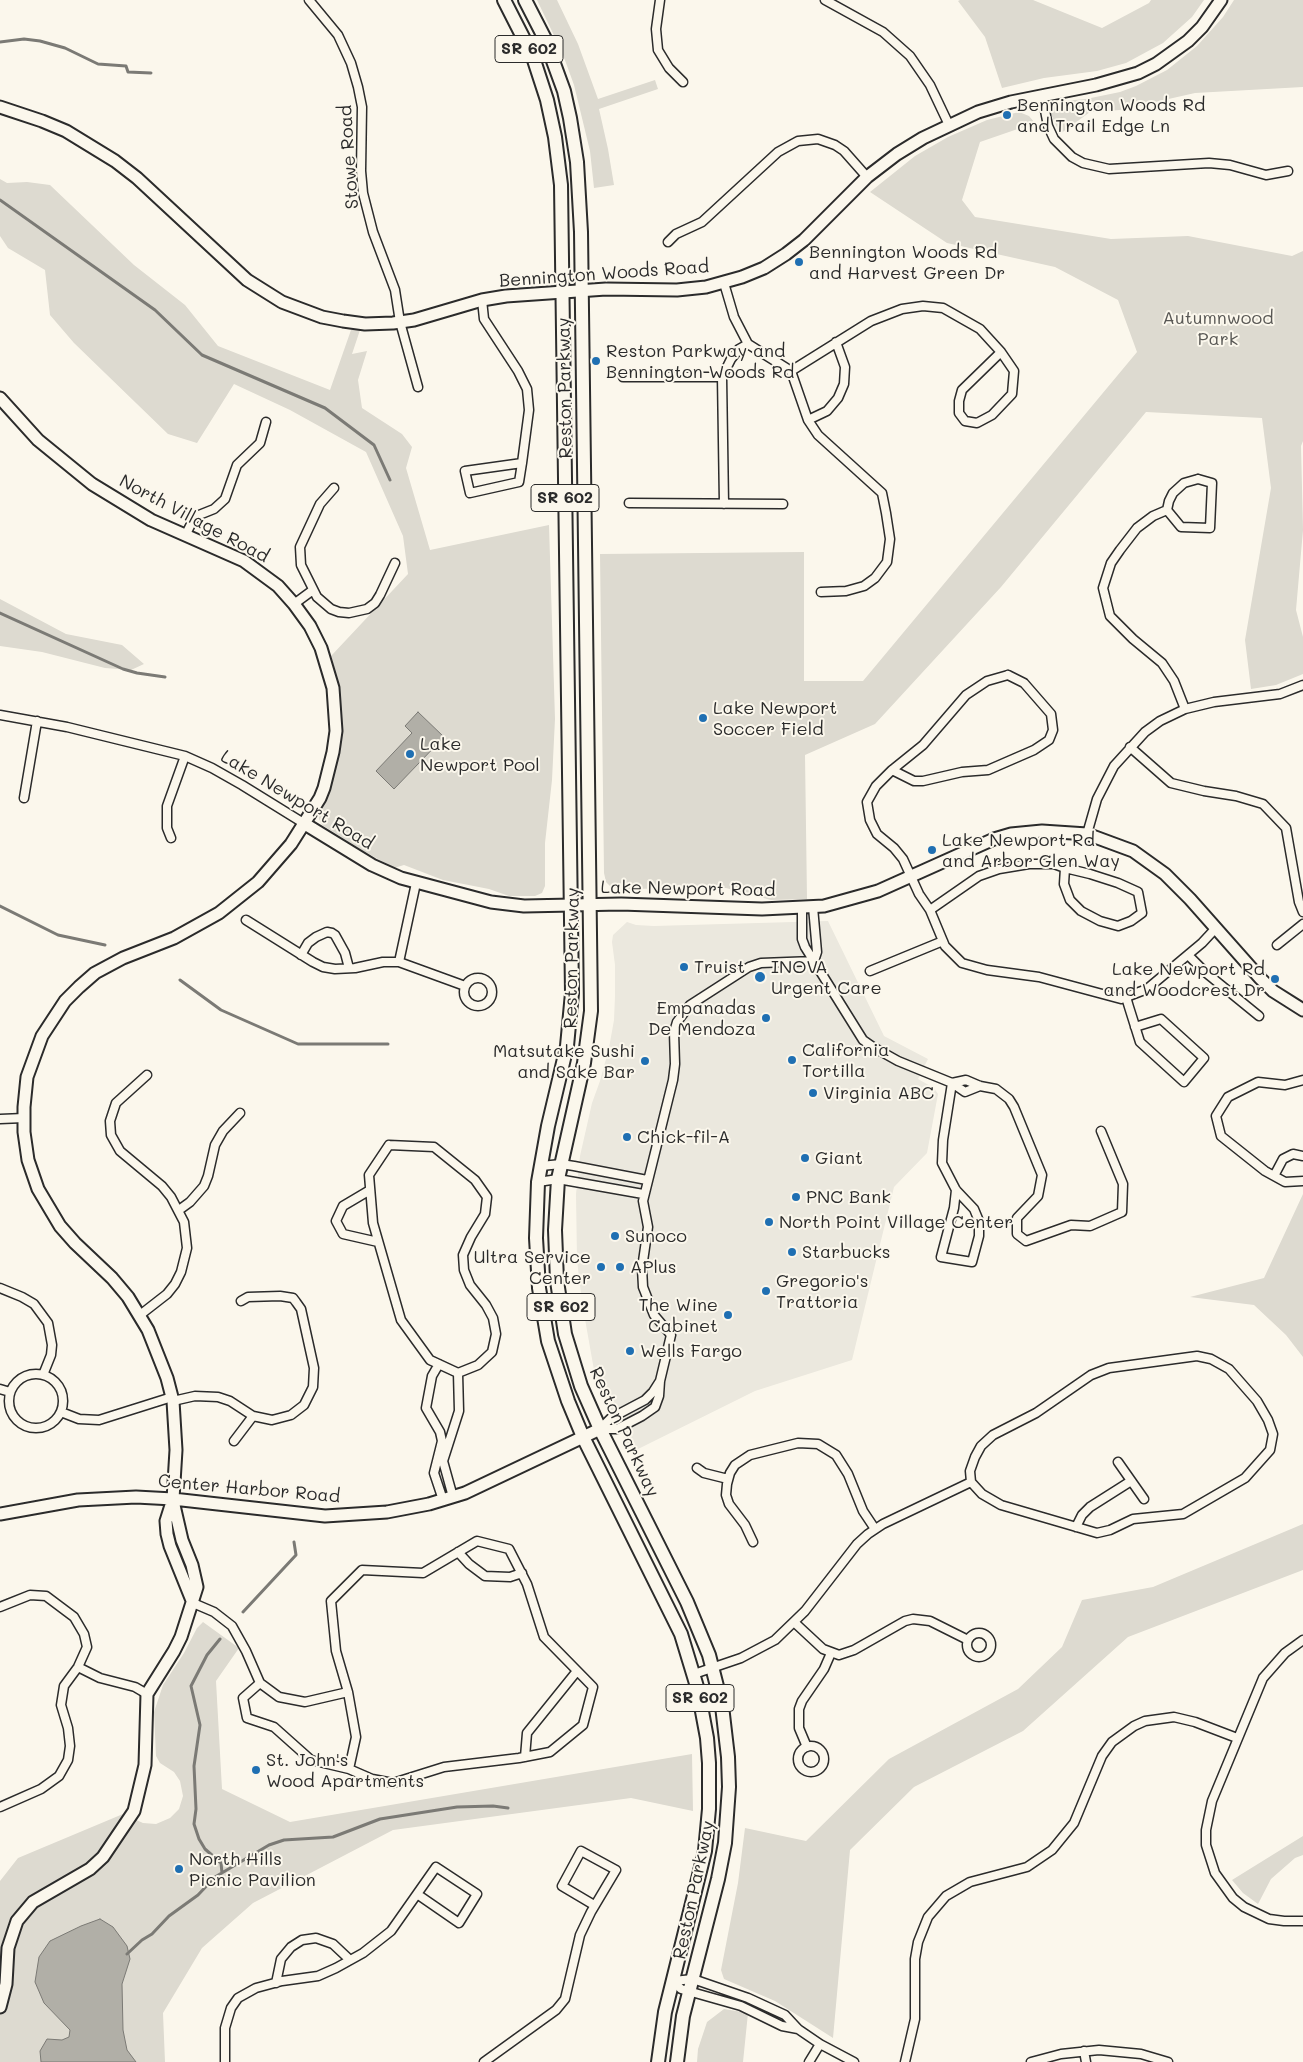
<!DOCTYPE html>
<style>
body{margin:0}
canvas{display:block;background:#fbf7ec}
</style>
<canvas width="1303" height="2062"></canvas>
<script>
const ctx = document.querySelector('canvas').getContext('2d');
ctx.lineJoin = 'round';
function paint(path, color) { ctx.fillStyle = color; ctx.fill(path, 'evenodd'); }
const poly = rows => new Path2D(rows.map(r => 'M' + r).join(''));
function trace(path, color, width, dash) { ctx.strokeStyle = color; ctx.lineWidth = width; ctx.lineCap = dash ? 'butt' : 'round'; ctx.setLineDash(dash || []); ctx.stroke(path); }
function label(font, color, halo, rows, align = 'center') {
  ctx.font = font + ' Mali,sans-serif'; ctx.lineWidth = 4; ctx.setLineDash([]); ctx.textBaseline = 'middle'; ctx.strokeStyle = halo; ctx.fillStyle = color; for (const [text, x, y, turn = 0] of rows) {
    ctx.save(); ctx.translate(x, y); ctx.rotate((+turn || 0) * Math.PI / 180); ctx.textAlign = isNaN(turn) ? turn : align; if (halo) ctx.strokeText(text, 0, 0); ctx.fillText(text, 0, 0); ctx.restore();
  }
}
const built = poly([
 [828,921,884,1036,928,1059,918,1079,934,1088,938,1094,927,1153,894,1187,852,1360,755,1391,632,1452,611,1414,594,1370,582,1302,577,1260,576,1194,580,1156,592,1103,600,1081,609,1048,614,1020,615,996,615,965,612,942,613,935,627,922,636,925,654,926]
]);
const green = poly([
 [537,0,557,0,578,44,598,99,655,80,658,89,599,109,608,149,614,185,594,188,590,151,574,85,562,52],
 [960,0,1033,0,1102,28,1149,3,1151,0,1204,0,1192,17,1163,43,1126,63,1097,71,1044,78,1002,88,985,37,958,1],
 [1234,0,1303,0,1303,87,1195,93,1120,110,1090,112,1060,134,1051,114,1055,105,1063,101,1086,99,1120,92,1136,86,1167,70,1197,46,1223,17],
 [1019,112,1029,116,1035,123,980,142,962,200,975,217,1111,239,1188,236,1292,256,1303,251,1303,441,1301,446,1303,530,1296,610,1303,637,1303,674,1276,685,1251,689,1245,640,1271,488,1262,418,1146,412,1001,587,875,724,805,755,807,899,771,900,726,888,619,889,611,887,606,882,604,873,600,554,804,552,804,681,863,681,1137,352,1118,300,1055,267,947,243,870,192,915,156,948,137,987,120],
 [0,179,7,183,27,182,50,185,134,265,185,305,218,346,330,390,351,330,360,330,352,354,367,351,358,380,362,408,402,434,412,447,406,468,430,550,549,525,555,719,552,780,545,843,545,886,542,893,535,896,509,896,489,889,443,880,404,865,394,868,360,849,322,825,319,819,319,813,335,770,342,723,340,689,331,656,408,574,403,536,366,452,290,410,234,384,197,443,168,434,74,343,50,315,45,270,8,248,0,236],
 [0,599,66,634,122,645,144,664,131,670,105,668,42,652,0,646],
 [1303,1194,1303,1357,1286,1335,1254,1305,1190,1297,1264,1278],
 [1303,1524,1303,1570,1128,1637,1023,1731,914,1787,850,1850,833,2038,775,2001,724,1979,721,1970,738,1883,745,1828,806,1841,889,1759,1018,1689,1062,1647,1082,1600,1153,1587],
 [203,1622,239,1648,216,1681,222,1789,290,1822,692,1754,693,1811,631,1798,393,1830,253,1903,202,1948,163,2013,165,2062,0,2062,0,1881,18,1858,123,1814,143,1823,156,1824,170,1818,179,1809,183,1796,180,1781,174,1772,160,1763,156,1756,154,1712,163,1685,184,1653,197,1628],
 [1303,1836,1303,1855,1295,1858,1271,1879,1258,1904,1243,1893,1232,1880],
 [724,2009,748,2013,743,2062,697,2062,698,2049,707,2022]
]);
const water = poly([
 [418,712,444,737,394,789,376,771,412,733,405,726,418,712],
 [100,1919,113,1927,127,1946,130,1959,122,1984,123,2030,127,2050,136,2062,41,2062,40,2051,47,2039,62,2040,69,2037,70,2030,44,2003,35,1982,39,1957,50,1941,81,1926,100,1919]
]);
const stream = poly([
 [0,42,24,39,40,41,65,48,98,64,126,66,128,72,151,73],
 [0,200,155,310,202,355,325,408,374,445,390,480],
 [0,613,123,669,137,673,165,677],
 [0,906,58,935,105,945],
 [180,980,221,1010,298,1044,388,1044],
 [243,1612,296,1555,294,1542],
 [220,1639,207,1655,191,1686,200,1725,194,1766,196,1809,194,1824,199,1839,205,1849,221,1863,222,1873],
 [127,1954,142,1940,152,1934,169,1916,198,1895,215,1877,269,1845,284,1840,333,1837,380,1819,457,1807,493,1806,508,1808]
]);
const street = poly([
 [309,0,338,35,351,63,358,87,362,107,361,171,363,193,373,232,395,290,400,322,418,387],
 [660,0,656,29,658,50,669,68,683,82],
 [825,0,883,32,910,56,930,85,949,125],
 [1042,95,1048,126,1054,139,1072,157,1083,163,1109,169,1209,163,1230,165,1266,175,1288,171],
 [668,242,676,234,702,222,778,152,798,141,818,139,835,145,844,151,867,177],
 [724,283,734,317,748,344,791,371],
 [482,300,484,319,518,371,527,389,529,410,522,463,519,482,470,493,465,471,522,463],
 [791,371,871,321,902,309,923,306,943,308,980,329,1001,352,1014,371,1012,394,992,415,977,423,965,421,959,413,959,401,962,390,1001,352],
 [791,371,808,420,818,435,882,493,886,513,890,539,887,562,875,578,864,586,846,591,821,592],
 [623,377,722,377],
 [808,420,827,411,838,398,844,384,845,367,836,342],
 [1198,479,1212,483,1210,528,1181,527,1167,510,1169,501,1173,493,1184,483,1198,479],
 [334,488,320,504,300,547,301,565,317,597,331,609,339,612,349,613,367,609,375,603,380,595,395,563],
 [629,503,783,504],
 [724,504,722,377,731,359,739,349,748,344],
 [1167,510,1153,516,1137,528,1120,550,1111,563,1103,588,1110,616,1133,639,1162,663,1174,681,1185,709],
 [185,536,193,520,199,515,214,509,225,499,237,465,260,443,266,422],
 [294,604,313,590],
 [1008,675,1024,683,1051,714,1053,730,1049,740,1034,750,988,770,962,772,923,781,914,781,892,770,923,745,966,695,987,681,1008,675],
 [0,715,67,727,185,756,212,768,242,785,305,824],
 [1130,747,1171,783,1204,791,1236,796,1263,804,1286,828,1299,902,1303,912],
 [892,770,876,786,867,802,870,820,877,834,894,848,903,859,919,894,930,910,945,946,962,963,987,970,1039,977,1121,999,1147,989,1202,943,1215,929],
 [24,798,37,721],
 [1087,834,1097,799,1114,766,1145,732,1160,721,1185,709,1214,702,1280,694,1303,685],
 [171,838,167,828,167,806,185,756],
 [813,907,817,952,814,961],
 [802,908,802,939,805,947,863,1040,873,1047,898,1061,952,1083,965,1092,980,1086],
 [930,910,979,876,999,869,1029,864,1054,864,1065,868,1090,874,1118,883,1138,892,1142,913,1131,921,1118,926,1100,921,1081,911,1070,900,1064,884,1065,868],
 [246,920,313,962,323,967,335,969,355,968,383,962,399,962,465,986],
 [1277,945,1303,924],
 [301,955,308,943,316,937,327,932,332,933,335,935,345,953,349,968],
 [1188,955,1205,972,1259,1016],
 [399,962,416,883],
 [870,971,943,941],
 '464 992a14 14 0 1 1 28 0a14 14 0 1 1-28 0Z',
 [1126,997,1129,1007,1140,1042,1184,1082,1204,1058,1161,1019,1135,1027],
 [1303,1080,1285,1085,1258,1082,1228,1097,1216,1116,1221,1136,1265,1171,1285,1182,1303,1181],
 [952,1083,966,1080,980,1086,996,1089,1009,1099,1014,1107,1042,1175,1038,1196,1017,1218,1017,1234,1026,1241,1071,1225,1090,1226,1122,1212,1123,1184,1101,1131],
 [952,1083,943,1140,942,1163,956,1190,974,1209,979,1221,979,1236,972,1262,941,1257,954,1208,956,1190],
 [0,1119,24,1118],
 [389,1145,434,1147,475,1180,487,1197,485,1214,471,1237,463,1255,464,1270,470,1285,486,1305,493,1318,496,1334,492,1352,478,1365,458,1373,430,1360,401,1320,373,1223,369,1175,389,1145],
 [541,1166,561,1164,574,1166,647,1180],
 [1274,1176,1283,1159,1293,1154,1303,1156],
 [538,1182,558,1179,643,1194],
 [370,1190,343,1206,336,1221,343,1234,378,1242],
 [179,1210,190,1202,204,1186,208,1176,215,1145,223,1131,240,1113],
 [0,1288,22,1297,34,1304,48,1323,52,1345,51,1355,43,1375],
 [140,1315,167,1294,175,1284,181,1272,187,1248,184,1222,171,1197,162,1186,120,1151,111,1135,110,1121,116,1103,147,1075],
 [1197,1356,1211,1359,1229,1369,1257,1401,1268,1420,1273,1434,1270,1450,1245,1478,1183,1514,1133,1519,1110,1530,1097,1533,1001,1505,982,1494,971,1482,970,1471,975,1457,981,1446,993,1435,1036,1413,1091,1375,1109,1368,1197,1356],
 [439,1364,432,1376,426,1408,440,1432,442,1441,434,1473,443,1500],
 '9 1401a27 27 0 1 1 54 0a27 27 0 1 1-54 0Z',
 [660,1381,653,1392,645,1400,611,1418,600,1429,617,1429,642,1416,655,1407,659,1396,660,1381,671,1335,654,1315,643,1287,642,1268,648,1227,643,1201,673,1080,675,1064,674,1032,677,1022,690,1005,749,967,761,963,814,961],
 [0,1389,10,1392],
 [173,1401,195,1396,218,1397,230,1401,253,1416,272,1420,291,1415,304,1405,313,1387,314,1368,301,1309,296,1302,293,1298,280,1296,248,1297,241,1301],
 [61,1412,79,1419,99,1420,172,1397],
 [234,1441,253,1416],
 [1118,1462,1144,1499],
 [697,1468,704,1473,728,1479],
 [453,1497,443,1461,459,1411,458,1373],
 [1076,1527,1082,1515,1090,1507,1131,1481],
 [753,1542,745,1525,729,1504,726,1495,727,1484,730,1473,735,1465,750,1455,798,1443,818,1444,836,1455,848,1474,863,1511,875,1529],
 [458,1552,469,1564,485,1576,510,1577,522,1573],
 [193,1603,214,1612,232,1626,246,1651,260,1683,243,1698,247,1718,274,1727,311,1760,349,1769,372,1779,393,1783,444,1767,519,1758,550,1752,583,1725,593,1687,544,1637,527,1584,509,1549,477,1541,423,1573,362,1570,331,1601,336,1651,348,1692,356,1737,349,1769],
 [0,1607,30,1595,46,1596,74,1617,84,1634,87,1647,78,1667,64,1686,61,1705,68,1728,70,1746,68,1760,59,1776,41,1789,0,1807],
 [795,1623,823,1649,839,1655,854,1650,905,1621,913,1619,930,1621,968,1640],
 '967 1645a12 12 0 1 1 24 0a12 12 0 1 1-24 0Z',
 [1303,1640,1285,1653,1263,1678,1212,1801,1206,1830,1206,1845,1215,1873,1233,1898,1244,1907,1269,1919,1284,1921,1303,1921],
 [78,1667,100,1678,135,1687,147,1694],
 [694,1674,741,1658,775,1640,805,1611,857,1544,868,1534,883,1524,971,1482],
 [260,1683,279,1697,305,1702,348,1692],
 '798 1759a13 13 0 1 1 26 0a13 13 0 1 1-26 0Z',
 [807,1747,799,1728,799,1709,802,1701,824,1669,831,1653],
 [525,1757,527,1733,577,1671],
 [673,1981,693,1979,748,1998,785,2015,798,2029,820,2044,854,2062],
 [673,1981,681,1989,741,2006,782,2026,798,2029],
 [276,1983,281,1959,291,1947,302,1940,316,1938,333,1944,350,1960],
 [1084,2051,1086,2062],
 [225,2062,225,2028,231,2008,238,1998,256,1988,282,1981,318,1976,336,1968,363,1953,391,1931,436,1867,477,1894,459,1923,417,1894],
 [484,2062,556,2010,565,1999,580,1935,591,1912,616,1870,581,1851,562,1886,594,1905],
 [809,2062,820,2044],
 [905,2062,915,2019,915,1959,918,1942,928,1917,946,1896,970,1882,1027,1867,1052,1850,1074,1823,1102,1756,1112,1742,1134,1726,1145,1721,1174,1717,1195,1722,1237,1738],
 [1031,2062,1061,2054,1099,2050,1141,2054,1168,2062]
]);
const secondary = poly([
 [0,107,42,121,66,131,115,161,137,178,247,280,282,302,322,317,343,321,365,324,393,323,414,320,482,300,506,296,606,289,677,290,706,287,742,277,764,268,786,254,804,240,867,177,897,154,923,138,978,112,1011,102,1096,85,1138,73,1156,64,1188,41,1202,27,1221,0],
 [0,398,38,440,92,484,151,520,244,561,278,586,294,604,310,626,321,648,333,688,336,731,333,752,324,788,320,798,291,844,258,882,219,913,174,938,123,958,95,973,79,987,65,1001,42,1036,27,1077,24,1107,24,1132,28,1160,38,1189,60,1226,75,1243,112,1278,128,1297,148,1330,167,1378,173,1401,176,1450,173,1499,166,1521,167,1534,170,1546,193,1603],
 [305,824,372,865,401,878,491,902,524,906,621,904,762,909,824,906,878,891,994,839,1011,834,1042,831,1087,834,1133,851,1165,874,1190,899,1260,978,1273,991,1303,1010],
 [0,1514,78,1500,136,1497,173,1499,325,1516,387,1512,429,1504,465,1493,600,1429],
 [0,2007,6,1984,8,1948,17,1921,33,1902,90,1869,103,1857,134,1811,145,1765,147,1694,174,1651,181,1637,197,1587,192,1565,182,1540,173,1501]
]);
const primary = poly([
 [504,0,533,57,547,100,555,137,561,185,572,993,567,1046,548,1126,538,1182,536,1238,539,1288,548,1341,568,1401,583,1437,681,1634,698,1690,707,1738,709,1763,709,1809,705,1851,665,2012,658,2062],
 [525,0,545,39,564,91,570,118,577,162,581,232,591,1011,584,1063,558,1179,555,1230,557,1281,565,1334,581,1386,600,1429,687,1602,709,1655,722,1706,728,1757,729,1787,725,1843,718,1879,683,2016,677,2062]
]);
const markers = [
 [1007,115,5,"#1f6fb2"],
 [799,262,5,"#1f6fb2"],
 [596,361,5,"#1f6fb2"],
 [703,718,5,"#1f6fb2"],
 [410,754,5,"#1f6fb2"],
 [932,850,5,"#1f6fb2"],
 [684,967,5,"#1f6fb2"],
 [760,977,6,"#1f6fb2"],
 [1275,979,5,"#1f6fb2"],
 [766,1018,5,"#1f6fb2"],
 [792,1060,5,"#1f6fb2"],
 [645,1061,5,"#1f6fb2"],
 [813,1093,5,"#1f6fb2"],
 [627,1137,5,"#1f6fb2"],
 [805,1158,5,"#1f6fb2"],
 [796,1197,5,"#1f6fb2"],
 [769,1222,5,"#1f6fb2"],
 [615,1236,5,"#1f6fb2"],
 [792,1252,5,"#1f6fb2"],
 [601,1267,5,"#1f6fb2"],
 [620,1267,5,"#1f6fb2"],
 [766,1291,5,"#1f6fb2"],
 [728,1315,5,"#1f6fb2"],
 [630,1351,5,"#1f6fb2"],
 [256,1770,5,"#1f6fb2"],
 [179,1869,5,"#1f6fb2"]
];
const shields = [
 [529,49,68],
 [565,498,68],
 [561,1307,68],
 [700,1698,68]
];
const shieldNames = [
 ["SR 602",529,49],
 ["SR 602",565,498],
 ["SR 602",561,1307],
 ["SR 602",700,1698]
];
const poiNames = [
 ["Bennington Woods Rd",1017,105],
 ["and Trail Edge Ln",1017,126],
 ["Bennington Woods Rd",809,252],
 ["and Harvest Green Dr",809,273],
 ["Reston Parkway and",606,351],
 ["Bennington Woods Rd",606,372],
 ["Lake Newport",713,708],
 ["Soccer Field",713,729],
 ["Lake",420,744],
 ["Newport Pool",420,765],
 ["Lake Newport Rd",942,840],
 ["and Arbor Glen Way",942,861],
 ["Truist",694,967],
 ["INOVA",771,967],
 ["Urgent Care",771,988],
 ["Lake Newport Rd",1265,969,"right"],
 ["and Woodcrest Dr",1265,990,"right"],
 ["Empanadas",756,1008,"right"],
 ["De Mendoza",756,1029,"right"],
 ["California",802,1050],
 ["Tortilla",802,1071],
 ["Matsutake Sushi",635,1051,"right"],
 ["and Sake Bar",635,1072,"right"],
 ["Virginia ABC",823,1093],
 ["Chick-fil-A",637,1137],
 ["Giant",815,1158],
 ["PNC Bank",806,1197],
 ["North Point Village Center",779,1222],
 ["Sunoco",625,1236],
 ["Starbucks",802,1252],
 ["Ultra Service",591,1257,"right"],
 ["Center",591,1278,"right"],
 ["APlus",630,1267],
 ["Gregorio's",776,1281],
 ["Trattoria",776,1302],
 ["The Wine",718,1305,"right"],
 ["Cabinet",718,1326,"right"],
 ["Wells Fargo",640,1351],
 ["St. John's",266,1760],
 ["Wood Apartments",266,1781],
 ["North Hills",189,1859],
 ["Picnic Pavilion",189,1880]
];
const streetNames = [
 ["Stowe Road",349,157,-94],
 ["Bennington Woods Road",604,274,-4],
 ["Reston Parkway",565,388,-91],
 ["North Village Road",194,519,28],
 ["Lake Newport Road",297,800,31],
 ["Lake Newport Road",688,889,1],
 ["Reston Parkway",572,958,-89],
 ["Reston Parkway",624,1432,65],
 ["Center Harbor Road",249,1489,5],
 ["Reston Parkway",694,1890,-78]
];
const parkNames = [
 ["Autumnwood",1218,318],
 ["Park",1218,339]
];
paint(built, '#ebe8de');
paint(green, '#dddad0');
paint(water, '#b1afa7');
trace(water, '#7b7a75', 1);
trace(stream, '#7b7a75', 3);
trace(street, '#2b2b2b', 11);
trace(secondary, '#2b2b2b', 15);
trace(primary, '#2b2b2b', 16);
trace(street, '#fbf7ec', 8);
trace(secondary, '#fbf7ec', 11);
trace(primary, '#fbf7ec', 12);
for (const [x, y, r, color] of markers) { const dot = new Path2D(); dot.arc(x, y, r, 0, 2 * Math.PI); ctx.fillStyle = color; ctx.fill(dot); trace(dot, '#fbf7ec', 2); }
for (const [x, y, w] of shields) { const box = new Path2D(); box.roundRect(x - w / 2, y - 13.5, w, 27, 4); ctx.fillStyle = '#fbf7ec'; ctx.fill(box); trace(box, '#2b2b2b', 1); }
label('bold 16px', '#2b2b2b', null, shieldNames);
label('18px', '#2b2b2b', '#fbf7ec', poiNames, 'left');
label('18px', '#2b2b2b', '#fbf7ec', streetNames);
label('18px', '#585754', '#fbf7ec', parkNames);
</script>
